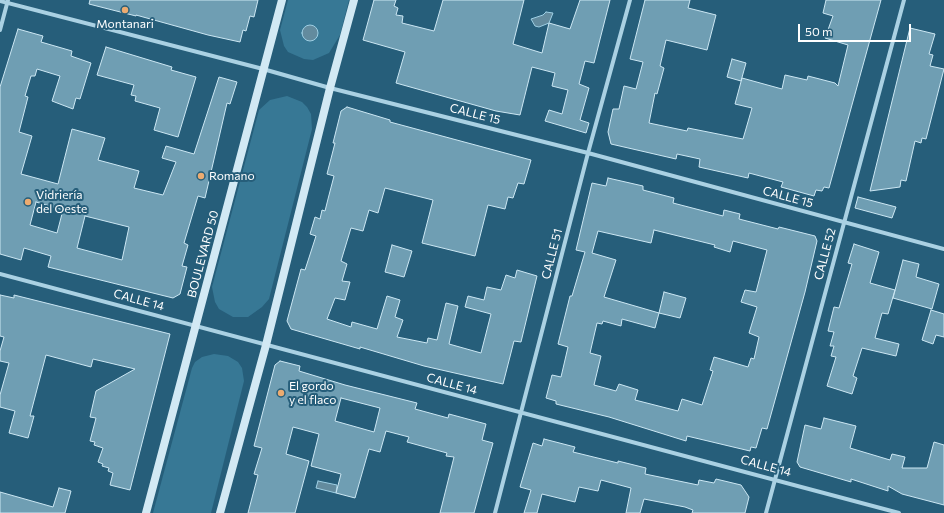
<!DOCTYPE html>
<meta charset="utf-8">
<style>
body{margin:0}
#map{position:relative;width:944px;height:513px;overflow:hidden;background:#265e7a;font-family:Commissioner,sans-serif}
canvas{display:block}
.scale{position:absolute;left:798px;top:24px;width:113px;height:18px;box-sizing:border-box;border:2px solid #fff;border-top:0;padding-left:5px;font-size:12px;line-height:14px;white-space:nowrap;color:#fff;-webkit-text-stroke:3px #265e7a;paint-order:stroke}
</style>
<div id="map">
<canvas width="944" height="513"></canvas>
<div class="scale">50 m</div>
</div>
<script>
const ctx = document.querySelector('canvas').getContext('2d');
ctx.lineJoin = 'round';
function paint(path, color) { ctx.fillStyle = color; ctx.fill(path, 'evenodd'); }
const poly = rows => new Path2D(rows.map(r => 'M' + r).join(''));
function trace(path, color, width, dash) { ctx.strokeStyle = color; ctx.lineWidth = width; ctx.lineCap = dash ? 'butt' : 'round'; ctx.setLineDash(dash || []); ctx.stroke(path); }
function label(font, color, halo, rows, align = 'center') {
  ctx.font = font + ' Commissioner,sans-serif'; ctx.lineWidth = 4; ctx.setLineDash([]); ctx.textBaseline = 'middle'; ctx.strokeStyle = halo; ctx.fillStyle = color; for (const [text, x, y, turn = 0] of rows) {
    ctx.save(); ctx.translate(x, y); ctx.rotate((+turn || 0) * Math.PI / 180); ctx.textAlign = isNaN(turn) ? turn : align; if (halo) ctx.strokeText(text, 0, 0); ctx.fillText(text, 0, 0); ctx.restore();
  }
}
const green = poly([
 [288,0,349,0,340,35,329,53,313,60,304,59,288,52,284,46,280,30],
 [287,96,302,102,307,107,311,114,312,129,269,299,262,307,248,317,233,317,219,309,215,302,212,287,259,110,270,100],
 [214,354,228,356,238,362,242,368,244,381,211,513,153,513,192,368,195,362,202,357]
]);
const water = poly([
 [546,12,553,13,549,23,539,27,535,26,531,19,543,15,546,12],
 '302 33a8 8 0 1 1 16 0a8 8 0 1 1-16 0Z',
 [318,481,337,485,336,493,316,488,318,481]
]);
const building = poly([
 [90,0,258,0,254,17,250,16,246,31,243,30,240,42,208,35,136,15,136,16,89,4,90,0],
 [374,0,396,0,394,6,398,8,396,15,403,16,402,23,434,31,443,0,524,0,513,44,542,53,549,23,570,29,580,0,610,0,594,63,585,61,579,84,589,88,580,120,589,123,586,133,545,121,549,110,562,114,568,90,552,86,555,73,532,67,520,115,496,111,396,83,405,52,363,40,374,0],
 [645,0,690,0,688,8,716,15,707,50,666,40,660,66,664,68,657,94,655,93,649,123,687,131,688,128,743,139,752,108,735,104,742,78,782,89,785,75,807,80,808,76,835,83,838,86,848,45,825,38,833,16,823,13,826,0,881,0,829,188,824,187,822,191,816,190,814,196,781,187,783,182,749,173,748,178,699,167,700,159,677,154,676,159,611,144,608,132,613,109,619,109,624,86,636,89,643,62,630,59,645,0],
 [910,28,935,34,929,54,933,55,930,66,944,69,926,139,922,138,921,143,915,141,906,181,901,180,900,187,870,191,910,28],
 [18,29,43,36,41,42,72,51,71,56,91,63,80,99,76,98,73,109,52,101,60,76,37,69,35,76,31,76,25,96,28,97,19,132,32,136,21,174,58,184,72,129,105,138,98,160,139,171,134,188,163,195,176,162,162,158,166,146,194,154,219,77,237,82,230,104,227,103,205,198,198,196,184,243,188,245,182,266,187,267,180,294,173,298,48,267,51,256,24,248,21,260,0,254,0,87,18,29],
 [36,202,63,210,57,233,30,225,36,202],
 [85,216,129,227,122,260,77,248,85,216],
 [106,47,172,67,171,70,196,77,178,137,154,130,160,108,135,101,136,96,131,95,134,85,97,75,106,47],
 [732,59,746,63,741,81,727,77,732,59],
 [347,107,390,120,390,122,531,160,524,184,518,183,513,198,508,197,505,209,488,205,475,256,422,243,433,200,385,188,378,213,369,210,363,231,351,228,341,261,347,264,342,281,350,282,345,300,335,298,327,319,351,327,352,322,377,329,387,296,400,300,395,317,403,320,397,337,427,343,428,338,437,340,446,303,458,306,449,344,481,353,491,314,465,307,468,296,484,300,487,287,501,290,506,275,515,278,517,270,537,276,521,342,514,341,503,384,424,366,360,347,360,349,291,329,287,321,301,269,305,270,316,236,310,234,315,217,320,219,322,210,325,211,328,199,334,176,327,174,335,143,333,143,341,111,347,107],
 [608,178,643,186,643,190,674,198,673,203,723,216,724,210,740,214,739,219,778,229,779,227,815,236,817,241,805,292,767,429,762,428,756,448,751,447,750,451,687,436,686,441,609,417,556,404,556,401,546,398,552,375,561,377,568,347,558,344,570,296,572,296,585,252,576,250,592,183,606,186,608,178],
 [654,230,715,245,714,247,730,252,733,241,767,250,756,292,745,290,741,302,757,307,749,333,759,337,754,359,751,358,748,367,714,357,710,370,713,371,702,405,682,399,678,411,635,400,638,390,619,384,616,391,594,385,601,356,590,353,597,323,602,324,603,321,621,326,622,319,655,328,659,313,604,297,616,260,592,253,598,231,651,243,654,230],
 [858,197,896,207,892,218,855,208,858,197],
 [854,244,879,252,870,283,895,290,888,314,882,313,875,338,899,344,896,356,862,348,853,376,857,378,852,394,827,386,836,357,831,356,834,346,830,346,834,332,828,331,834,307,839,308,852,264,848,263,854,244],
 [392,245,412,251,404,277,385,272,392,245],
 [903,260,919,264,916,277,939,284,932,309,893,298,903,260],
 [664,292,686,298,680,318,659,313,664,292],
 [0,295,14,298,14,295,170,334,130,490,110,485,113,473,108,471,109,468,102,466,103,464,98,462,103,448,94,445,95,442,90,441,96,418,90,417,96,391,135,369,93,359,91,367,46,355,30,416,34,416,28,438,9,433,15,411,0,407,0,395,9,363,0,361,0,351,4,337,0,336,0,295],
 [931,310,944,314,944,337,936,335,933,344,922,340,931,310],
 [280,361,300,366,299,371,345,385,417,403,415,409,448,418,449,414,486,424,482,440,493,443,474,513,440,513,454,457,446,456,447,453,407,442,409,437,386,431,380,452,369,449,355,498,336,493,341,474,311,466,319,434,293,427,286,454,309,461,295,513,248,513,258,475,254,474,262,448,254,446,275,365,280,361],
 [341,398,380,408,374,432,335,421,341,398],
 [824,418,856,426,850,448,890,460,892,454,905,457,902,468,927,468,934,442,944,445,944,505,902,494,888,486,888,491,851,479,851,482,800,467,797,462,805,425,821,429,824,418],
 [544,439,575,447,573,452,618,463,618,461,646,468,645,474,698,485,699,480,714,483,716,479,741,485,749,497,745,513,692,513,693,510,685,507,644,499,640,513,626,513,631,488,601,480,598,491,579,487,575,502,542,494,537,513,524,513,531,490,520,487,533,443,542,446,544,439],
 [59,488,71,491,65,513,0,513,0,492,53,507,59,488]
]);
const minor = poly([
 [0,1,263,69,330,88,588,153,944,249],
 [0,30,8,0],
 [0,274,899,513],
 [495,513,588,153,630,0],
 [766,513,904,0]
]);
const secondary = poly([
 [146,513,282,0],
 [220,513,266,345,330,88,354,0]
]);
const markers = [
 [125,10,4,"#ecab70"],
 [201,176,4,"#ecab70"],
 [28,202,4,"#ecab70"],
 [281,393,4,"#ecab70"]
];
const poiNames = [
 ["Montanari",125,24,"center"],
 ["Romano",209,176],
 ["Vidriería",36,195],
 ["del Oeste",36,209],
 ["El gordo",289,386],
 ["y el flaco",289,400]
];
const streetNames = [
 ["CALLE 15",475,114,14],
 ["CALLE 15",788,197,15],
 ["BOULEVARD 50",203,254,-75],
 ["CALLE 51",552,254,-76],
 ["CALLE 52",825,254,-75],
 ["CALLE 14",139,300,15],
 ["CALLE 14",452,384,15],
 ["CALLE 14",766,466,15]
];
paint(green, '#377895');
paint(water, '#638b9e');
trace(water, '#9ecfe4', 1);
paint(building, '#6f9eb3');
trace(building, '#cce7f3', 1);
trace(minor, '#aad1e3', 4);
trace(secondary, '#d2e9f4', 8);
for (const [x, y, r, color] of markers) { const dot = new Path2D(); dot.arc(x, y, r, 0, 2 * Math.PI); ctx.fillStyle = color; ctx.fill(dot); trace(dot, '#265e7a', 1.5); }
label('12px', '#fff', '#265e7a', poiNames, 'left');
label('12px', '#fff', '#265e7a', streetNames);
</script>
